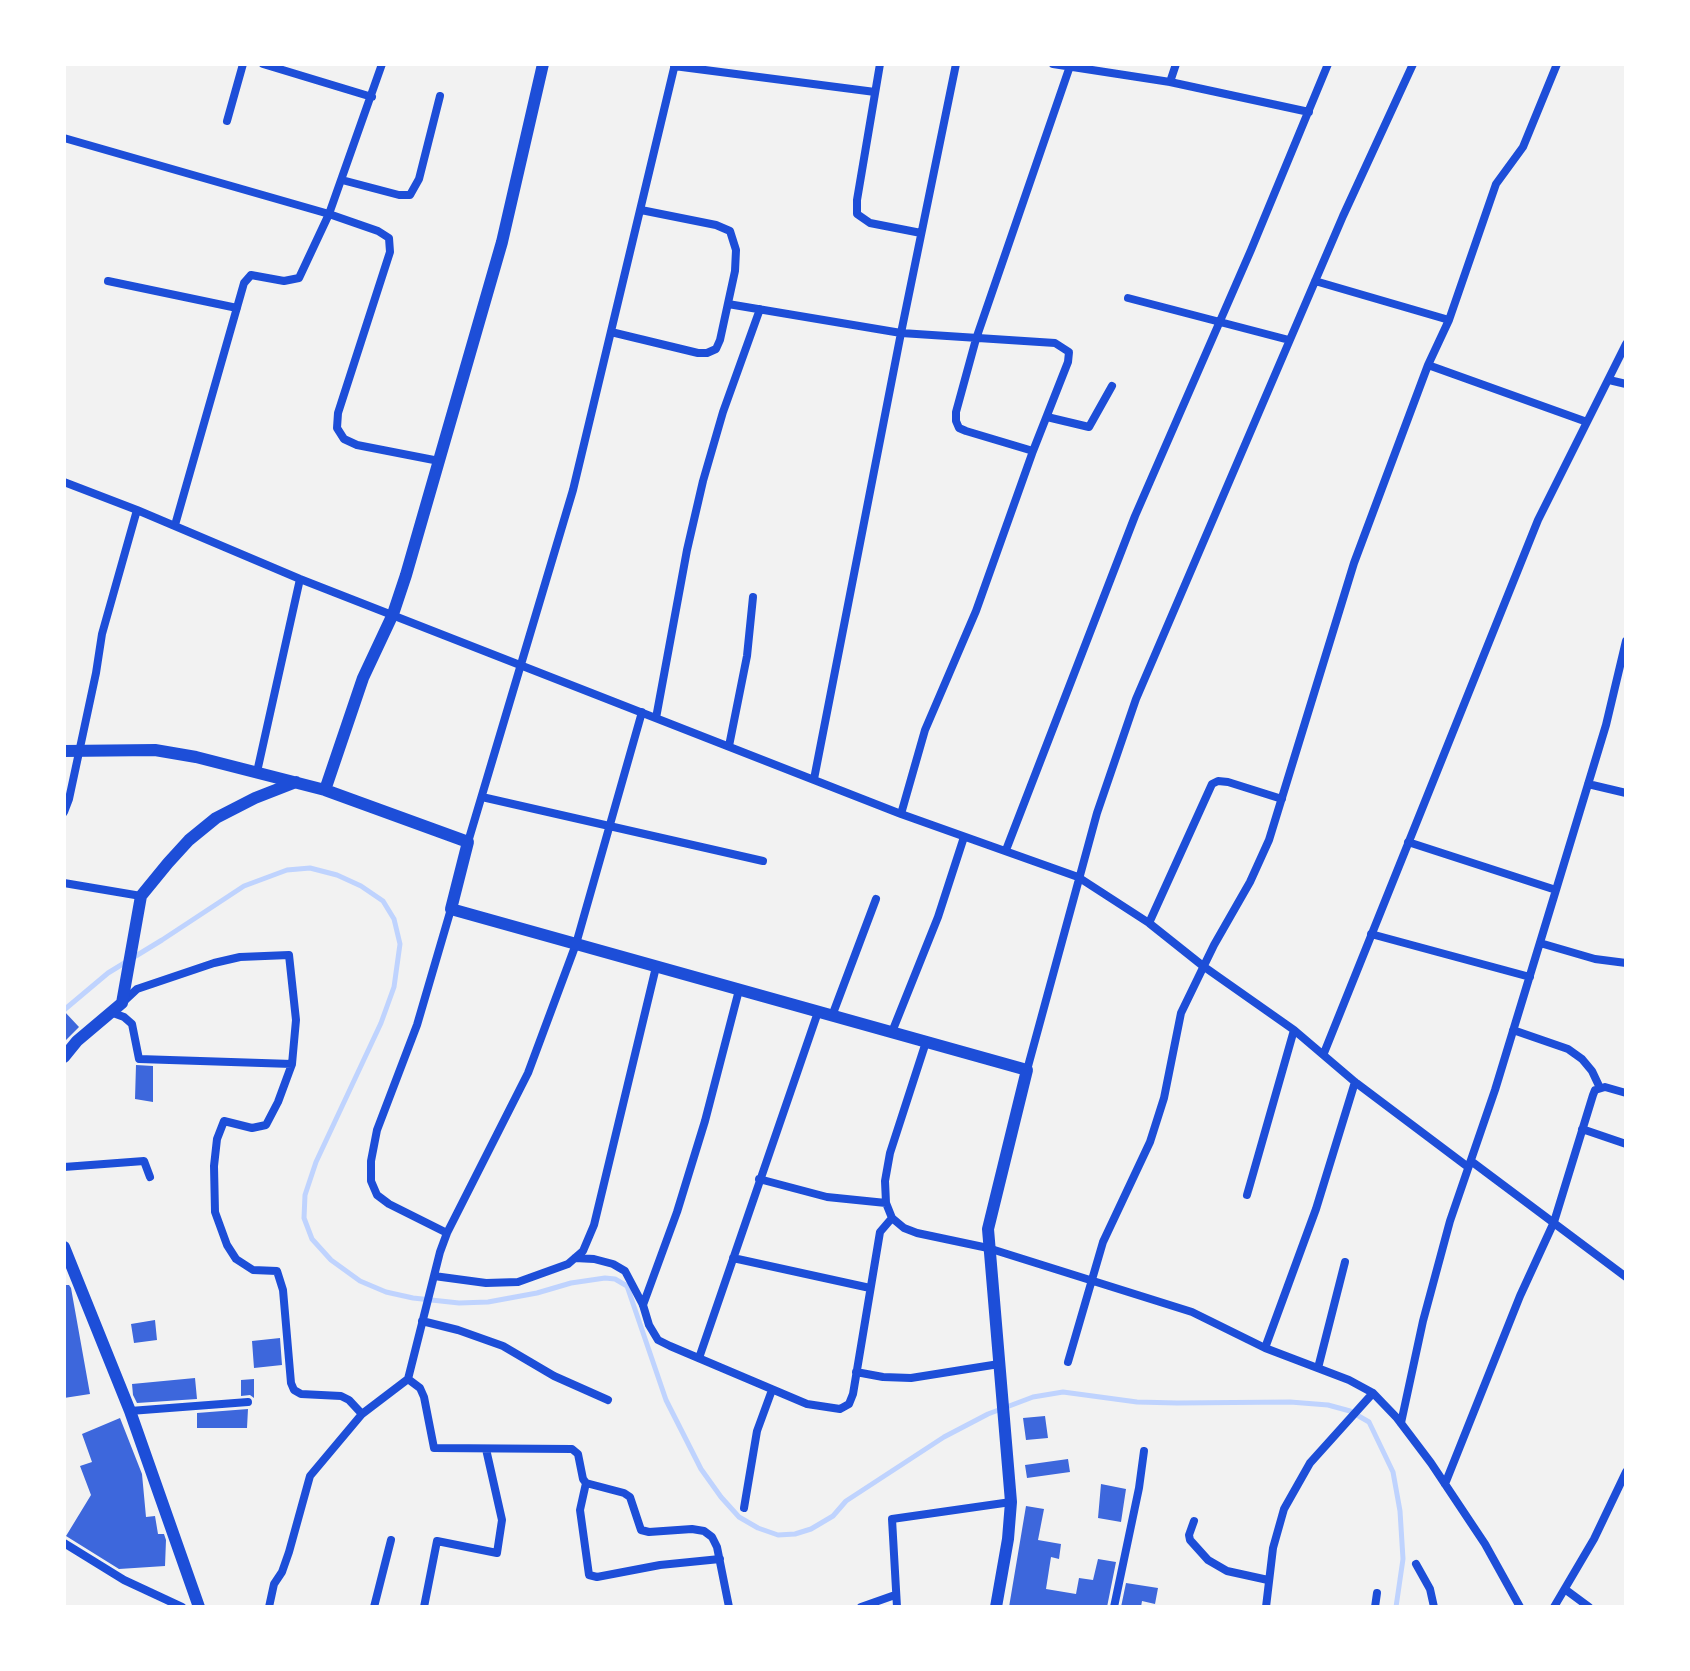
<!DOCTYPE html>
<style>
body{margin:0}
#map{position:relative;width:1690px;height:1671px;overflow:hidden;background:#f2f2f2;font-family:Barlow,sans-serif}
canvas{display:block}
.frame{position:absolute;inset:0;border:66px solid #fff;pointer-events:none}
</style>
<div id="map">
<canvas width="1690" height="1671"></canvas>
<div class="frame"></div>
</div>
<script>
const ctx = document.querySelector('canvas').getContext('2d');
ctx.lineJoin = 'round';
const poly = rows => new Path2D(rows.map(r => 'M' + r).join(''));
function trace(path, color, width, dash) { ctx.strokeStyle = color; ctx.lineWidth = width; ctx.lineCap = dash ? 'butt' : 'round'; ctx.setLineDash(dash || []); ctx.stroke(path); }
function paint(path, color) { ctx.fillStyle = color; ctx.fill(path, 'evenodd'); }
const stream = poly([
 [64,1010,108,973,162,940,244,886,287,870,310,868,337,875,361,886,383,901,394,919,400,944,394,987,381,1023,316,1162,305,1195,304,1218,312,1239,331,1260,360,1281,386,1292,413,1298,459,1303,488,1302,537,1293,571,1283,605,1278,615,1279,627,1286,666,1400,701,1469,721,1497,739,1517,758,1528,778,1535,795,1534,811,1529,833,1516,846,1501,944,1437,988,1414,1033,1397,1063,1392,1137,1402,1177,1403,1290,1402,1328,1405,1350,1411,1369,1422,1393,1472,1400,1511,1403,1559,1396,1607]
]);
const building = poly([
 [64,1011,79,1027,64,1042],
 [136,1065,153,1066,153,1102,135,1099],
 [64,1285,69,1285,71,1288,90,1394,64,1398],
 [155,1320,157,1340,134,1343,131,1324],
 [280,1338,282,1365,254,1368,252,1341],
 [195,1378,197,1399,137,1403,133,1395,132,1384],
 [254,1379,254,1398,250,1395,241,1396,241,1380],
 [248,1409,247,1428,197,1428,197,1413],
 [1045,1416,1048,1438,1026,1440,1023,1418],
 [120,1418,142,1474,146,1517,155,1516,158,1534,164,1534,166,1540,165,1566,119,1569,66,1536,91,1495,80,1466,92,1462,82,1434],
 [1068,1459,1070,1472,1027,1478,1025,1465],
 [1101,1484,1126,1489,1121,1522,1098,1518],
 [1026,1506,1044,1509,1038,1540,1061,1544,1059,1559,1051,1557,1046,1589,1076,1594,1079,1578,1093,1580,1098,1559,1116,1562,1107,1607,1009,1607],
 [1126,1583,1158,1588,1155,1604,1142,1601,1141,1607,1121,1607]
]);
const minor = poly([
 [263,64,372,97],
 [880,64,857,200,857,214,870,223,921,233],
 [1053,64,1170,82,1176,64],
 [674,66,875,92],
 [1170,82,1309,112],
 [227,121,243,64],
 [64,138,329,214,382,64],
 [342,180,399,195,410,195,419,179,440,96],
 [108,281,237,308],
 [1315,281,1449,320],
 [1128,298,1289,340],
 [728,304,901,333,1055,343,1069,352,1068,362,1033,451,976,611,925,730,901,814],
 [611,332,698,353,707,353,716,349,720,340,735,271,736,250,730,231,716,225,641,210],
 [1428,365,1587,422],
 [1609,380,1626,384],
 [1047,417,1089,427,1112,386],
 [1033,451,966,431,959,428,956,421,956,412,976,339,1070,66],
 [64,482,137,510,300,579,901,814,1078,877,1149,923,1203,966,1294,1030,1355,1082,1468,1167],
 [175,525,244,283,251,275,284,281,299,278,329,214,378,231,389,238,390,252,338,413,337,428,344,439,357,445,439,461],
 [656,718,687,550,703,481,723,412,760,309],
 [729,746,747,656,753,597],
 [257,772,300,579],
 [814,779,901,333,956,64],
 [1588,784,1626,793],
 [482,797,763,861],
 [64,812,69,799,96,673,102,634,137,510],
 [468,842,573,490,675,64],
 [1408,842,1556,890],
 [1006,850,1135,516,1251,250,1328,64],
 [64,883,141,896],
 [1149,923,1212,784,1218,781,1228,782,1282,799],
 [1371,934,1530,977],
 [1540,943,1595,959,1626,963],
 [122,1003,137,989,214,963,240,957,289,955,296,1020,292,1064,278,1102,266,1125,252,1128,224,1121,217,1139,214,1166,215,1212,227,1245,236,1259,253,1270,277,1271,283,1290,291,1383,294,1390,301,1394,341,1396,349,1400,362,1414],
 [113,1013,124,1017,132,1024,139,1059,292,1064],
 [832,1016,876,899],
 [1513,1030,1568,1049,1582,1059,1592,1071,1600,1088],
 [892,1032,938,917,964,837],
 [926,1042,890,1153,885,1181,886,1203,892,1218,904,1228,917,1233,988,1248,1192,1312,1265,1348,1349,1380,1373,1393,1397,1418,1431,1463,1485,1544,1520,1607],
 [1324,1053,1538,520,1626,344],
 [1027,1070,1097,813,1136,699,1343,216,1413,64],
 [1582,1129,1626,1144],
 [1471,1161,1626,1277],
 [64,1167,144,1161,150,1177],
 [759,1179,827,1197,886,1203],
 [1247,1195,1294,1030],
 [447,1233,389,1204,377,1195,371,1181,371,1161,377,1130,417,1025,451,909],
 [575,1258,594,1259,613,1264,625,1271,643,1305,649,1325,658,1340,670,1346,807,1404,840,1409,849,1404,853,1394,880,1232,892,1218],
 [733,1258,870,1288],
 [434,1276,486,1283,518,1282,568,1264,583,1251,594,1225,656,967],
 [643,1305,677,1212,705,1121,739,990],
 [422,1321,458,1330,503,1346,554,1376,608,1400],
 [1265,1348,1316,1209,1355,1082],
 [699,1358,818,1012],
 [1068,1362,1103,1242,1150,1142,1164,1098,1181,1013,1214,945,1250,882,1269,840,1354,563,1428,365,1449,320,1496,184,1523,147,1557,64],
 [1318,1368,1345,1262],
 [856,1372,883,1377,911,1378,999,1364],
 [408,1379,420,1388,424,1397,434,1448,572,1449,578,1454,583,1479,586,1483,624,1493,630,1497,641,1530,649,1532,692,1529,704,1531,712,1537,717,1547,729,1607],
 [130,1411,248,1402],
 [1401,1423,1423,1321,1450,1221,1495,1090,1556,890,1606,725,1626,641],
 [586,1483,580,1510,589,1575,597,1577,660,1565,720,1559],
 [1445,1484,1520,1296,1554,1222,1593,1095,1595,1090,1605,1087,1626,1093],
 [744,1508,757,1431,772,1390],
 [1194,1521,1189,1535,1190,1540,1208,1560,1227,1571,1268,1580],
 [64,1543,124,1580,182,1607],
 [1416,1564,1430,1589,1434,1607],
 [1566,1590,1589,1607],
 [269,1607,274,1584,282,1572,289,1552,310,1476,362,1414,408,1379,440,1252,447,1233,528,1073,576,944,642,712],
 [374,1607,391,1540],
 [424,1607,437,1541,497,1553,502,1520,486,1449],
 [861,1607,895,1595],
 [897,1607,892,1519,1011,1502],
 [1114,1607,1139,1488,1144,1451],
 [1266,1607,1273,1548,1284,1509,1310,1463,1373,1393],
 [1375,1607,1377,1593],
 [1554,1607,1594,1539,1626,1472]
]);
const tertiary = poly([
 [64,751,155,750,196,757,325,790,468,842,451,909,1027,1070,988,1229,1011,1502,1008,1539,996,1607],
 [325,790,363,678,393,614,406,575,502,242,543,64],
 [64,1057,77,1041,122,1003,141,896,168,863,189,840,216,818,255,798,296,782],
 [64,1247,130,1411,199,1607]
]);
trace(stream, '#bfd3fe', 5);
paint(building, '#3d67dc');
trace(minor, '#1d4ed8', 8);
trace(tertiary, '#1d4ed8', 12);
</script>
